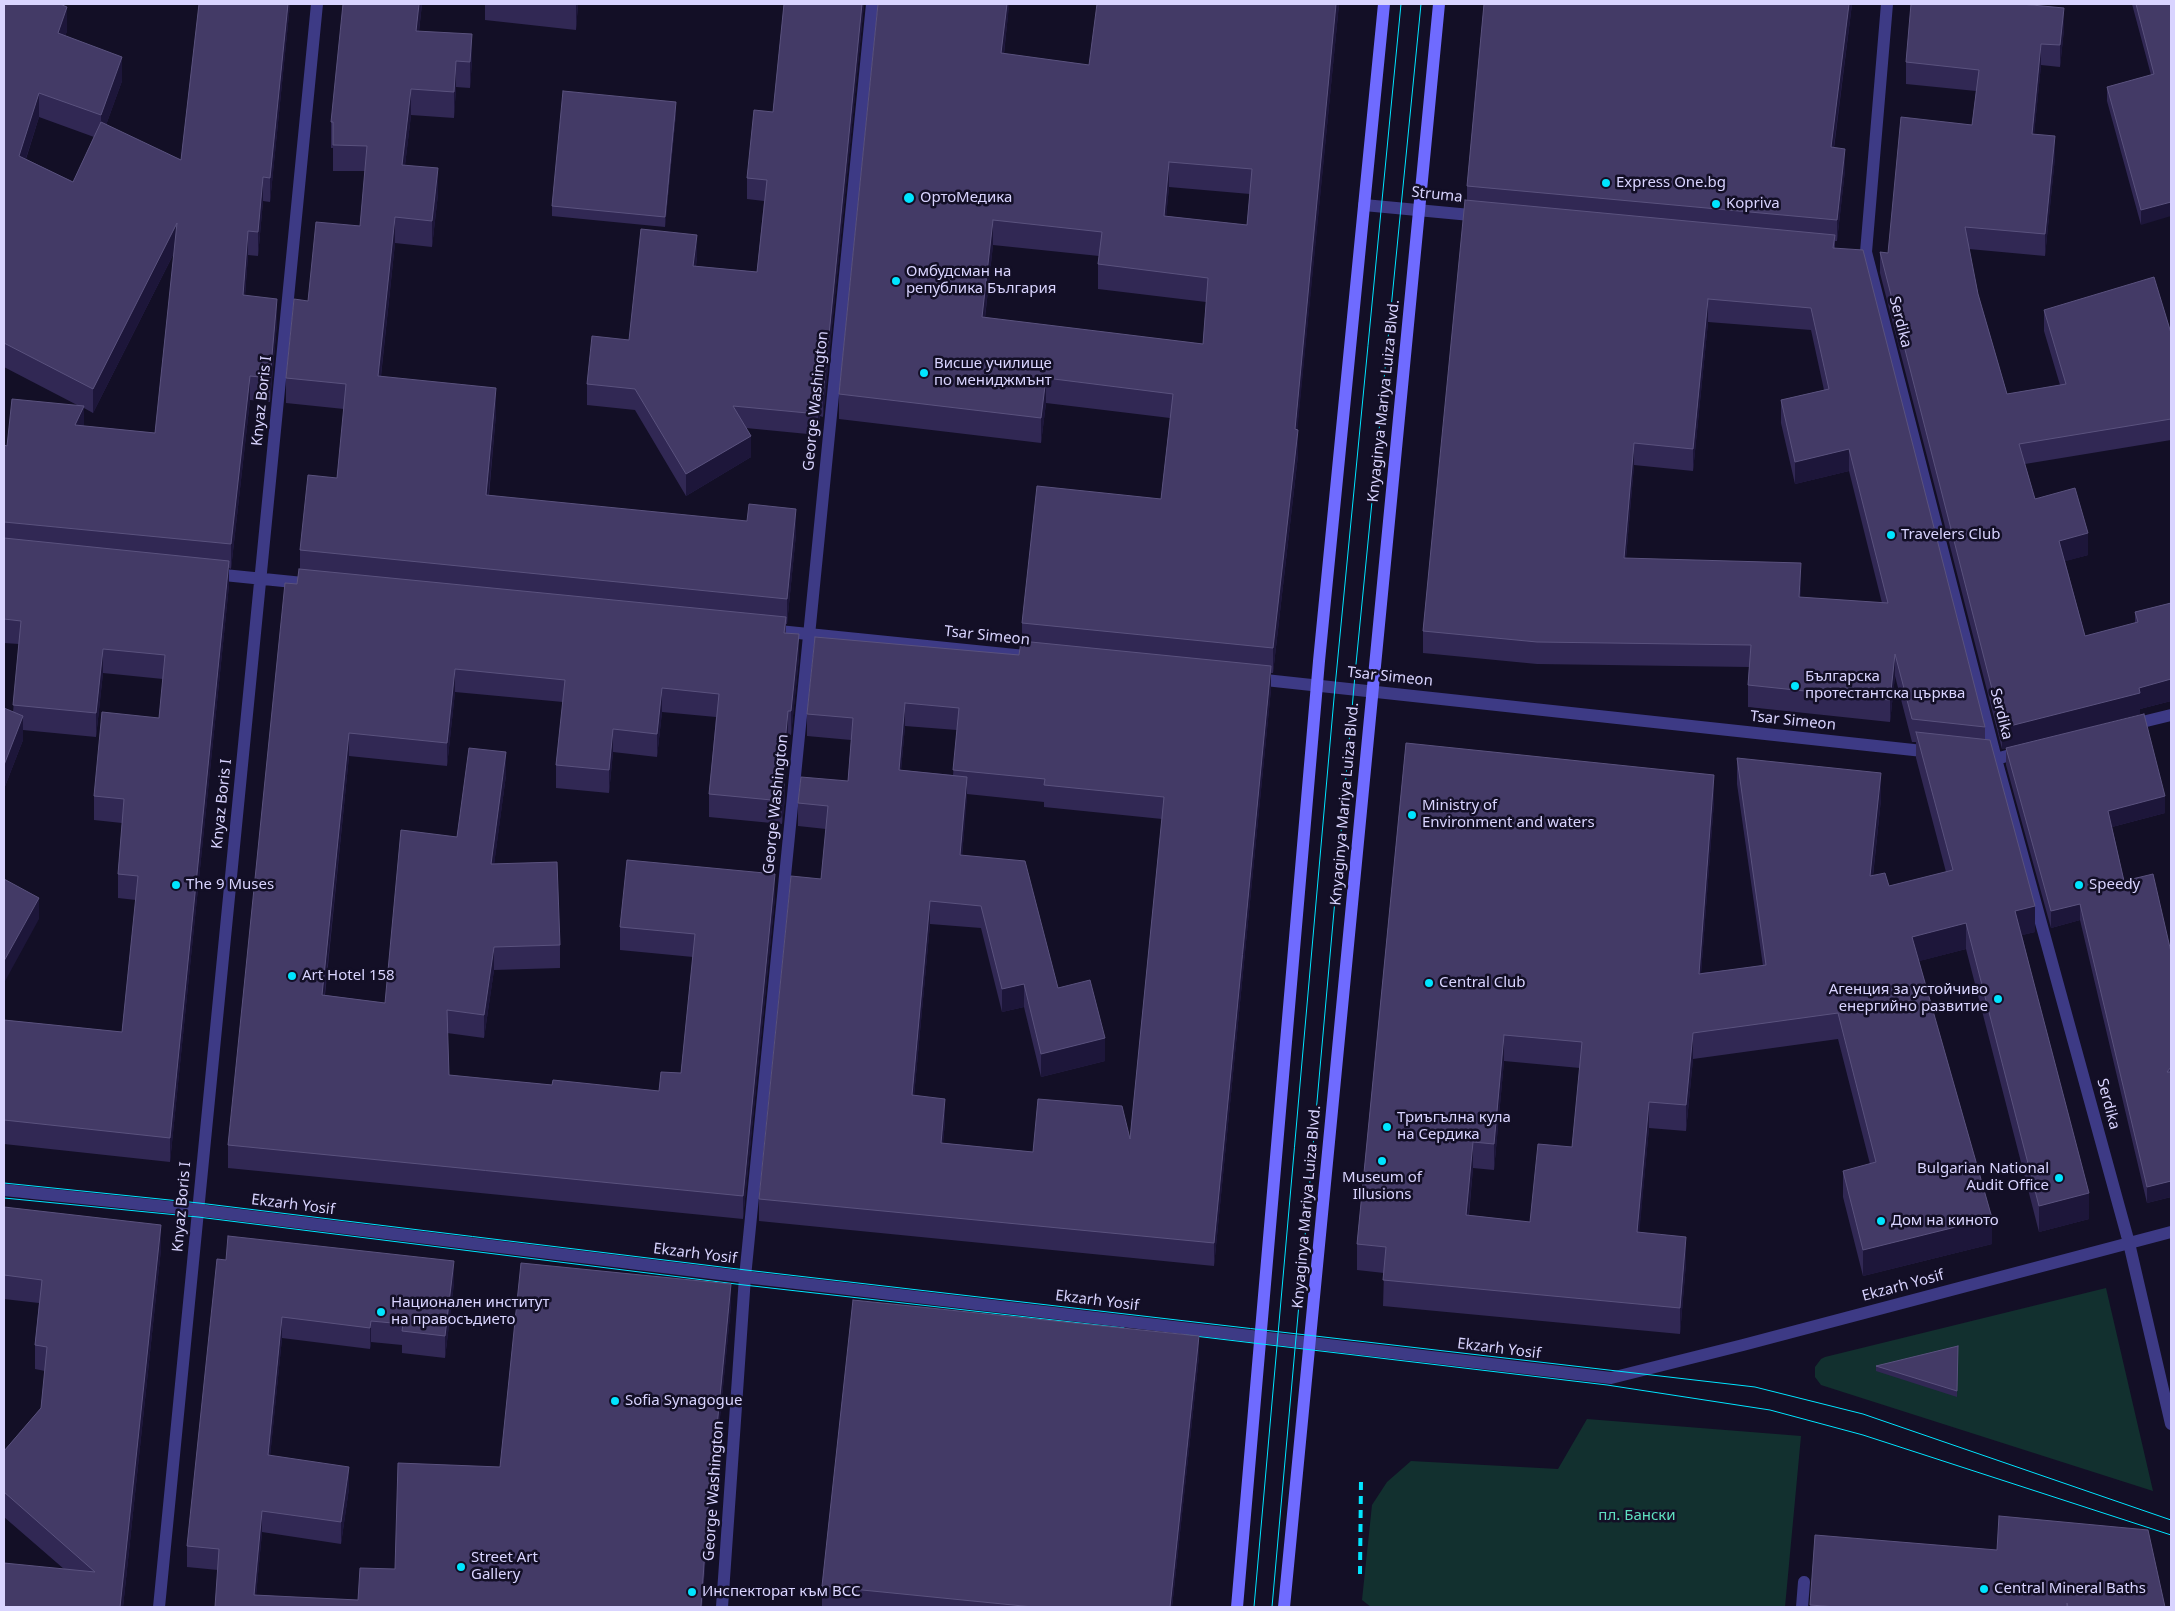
<!DOCTYPE html>
<meta charset="utf-8">
<style>
body{margin:0}
#map{position:relative;width:2175px;height:1611px;overflow:hidden;background:#130f26;font-family:"Noto Sans",sans-serif}
canvas{display:block}
.frame{position:absolute;inset:0;border:5px solid #d9d4ff;pointer-events:none}
</style>
<div id="map">
<canvas width="2175" height="1611"></canvas>
<div class="frame"></div>
</div>
<script>
const ctx = document.querySelector('canvas').getContext('2d');
ctx.lineJoin = 'round';
function paint(path, color) { ctx.fillStyle = color; ctx.fill(path, 'evenodd'); }
const poly = rows => new Path2D(rows.map(r => 'M' + r).join(''));
function trace(path, color, width, dash) { ctx.strokeStyle = color; ctx.lineWidth = width; ctx.lineCap = dash ? 'butt' : 'round'; ctx.setLineDash(dash || []); ctx.stroke(path); }
function label(font, color, halo, rows, align = 'center') {
  ctx.font = font + ' "Noto Sans",sans-serif'; ctx.lineWidth = 5; ctx.setLineDash([]); ctx.textBaseline = 'middle'; ctx.strokeStyle = halo; ctx.fillStyle = color; for (const [text, x, y, turn = 0] of rows) {
    ctx.save(); ctx.translate(x, y); ctx.rotate((+turn || 0) * Math.PI / 180); ctx.textAlign = isNaN(turn) ? turn : align; if (halo) ctx.strokeText(text, 0, 0); ctx.fillText(text, 0, 0); ctx.restore();
  }
}
const green = poly([
 [2106,1288,2153,1491,1821,1385,1815,1377,1815,1367,1821,1359,1825,1357],
 [1587,1419,1801,1436,1785,1607,1371,1607,1362,1600,1372,1505,1387,1482,1411,1461,1558,1469]
]);
const pedestrian = poly([
 [1802,1607,1804,1582]
]);
const minor = poly([
 [1887,4,1866,252,1996,759,2129,1243,2171,1424],
 [1364,205,1481,216],
 [214,574,313,584],
 [769,630,1035,657],
 [1256,679,1932,752],
 [2130,725,2171,715],
 [1979,757,1996,759,2021,752],
 [4,1190,198,1210,745,1277,1611,1378,1743,1345,2171,1232],
 [159,1607,317,4],
 [722,1607,745,1277,872,4]
]);
const secondary = poly([
 [1237,1607,1319,661,1384,4],
 [1284,1607,1439,4]
]);
const tram = poly([
 [4,1183,199,1203,746,1270,1755,1387,1863,1414,2171,1520],
 [4,1198,198,1217,744,1285,1124,1328],
 [1186,1335,1607,1385,1770,1410,1863,1435,2171,1535],
 [1254,1607,1335,687,1401,4],
 [1272,1607,1356,664,1421,4]
]);
const rail = poly([
 [1360,1574,1361,1480]
]);
const wall = poly([
 [4,4,67,31,65,36,122,81,106,125,181,160,199,5,185,4,290,4,270,202,263,201,258,256,248,255,245,296,277,323,270,402,250,400,231,569,229,568,229,585,170,1162,4,1144,4,1020,122,1032,136,900,118,898,118,874,122,823,94,820,94,796,159,718,163,679,103,673,96,737,23,730,23,740,4,789,4,708,13,712,19,644,4,643,4,445,7,446,79,406,4,367],
 [39,117,94,137,73,182,26,159],
 [174,253,155,433,84,426,84,408,93,413],
 [422,4,419,31,472,60,470,88,456,87,454,118,411,115,405,165,438,194,432,247,395,243,381,376,496,414,489,495,796,534,787,624,786,624,786,633,799,658,791,735,788,734,784,775,785,798,782,824,709,817,709,794,716,717,662,712,657,757,613,752,609,793,556,788,556,765,563,702,455,692,447,766,349,756,325,995,385,1003,457,837,506,775,494,864,560,945,560,968,494,970,484,1038,447,1033,449,1075,552,1085,659,1091,681,1073,693,957,620,950,620,927,775,897,743,1219,228,1168,228,1145,297,584,300,569,300,550,337,478,344,409,286,403,286,378,308,301,360,226,365,171,333,171,333,148,331,148,331,122],
 [485,4,578,4,576,30,485,20],
 [784,4,864,4,823,417,820,416,818,435,746,428,751,457,686,496,635,410,587,405,587,384,629,340,697,256,696,266,757,272,764,201,747,199,747,178,773,112],
 [1009,4,1004,54,1089,65,1339,4,1297,430,1298,455,1273,673,1271,673,1271,689,1214,1266,759,1221,759,1199,821,879,826,829,798,826,798,803,848,781,851,740,807,736,807,714,1019,655,1022,641,1022,623,1161,499,1170,418,1046,403,1041,443,839,419,839,394],
 [1169,187,1250,194,1247,225,1166,216],
 [993,245,1099,256,1098,264,1098,289,1206,302,1203,344,985,318],
 [905,726,957,730,953,775,901,770],
 [967,794,1044,802,1044,807,1162,819,1130,1139,1033,1152,943,1143,945,1121,914,1096,930,924,981,928,1002,1012,1024,1007,1041,1077,1105,1061,1058,988,962,856],
 [1484,4,1852,4,1834,148,1845,170,1837,241,1835,241,1835,248,1985,727,1985,740,2035,932,2022,935,2089,1219,2039,1232,1966,949,1919,961,1992,1244,1863,1276,1843,1197,1843,1171,1870,1164,1838,1039,1693,1059,1686,1131,1649,1128,1639,1232,1686,1263,1680,1334,1383,1306,1384,1273,1357,1270,1357,1244,1406,743,1714,801,1701,973,1763,966,1737,784,1737,758,1881,799,1873,876,1889,886,1946,872,1916,758,1916,742,1912,742,1895,676,1890,722,1748,707,1748,685,1749,667,1537,664,1423,653,1423,631,1467,201,1467,186],
 [1708,322,1811,330,1824,390,1781,400,1781,423,1795,484,1849,471,1882,603,1800,597,1801,586,1626,558,1634,465,1693,471],
 [1504,1061,1580,1068,1572,1147,1530,1222,1469,1215,1473,1168,1494,1170],
 [2132,4,2171,4,2141,225,2107,101,2107,87,2151,75],
 [2064,29,2060,67,2041,65,2034,134,2055,157,2045,256,1969,249,1978,294,2007,394,2060,385,2044,331,2044,310,2171,333,2171,440,2025,464,2035,499,2088,555,2065,561,2085,636,2135,623,2135,612,2171,603,2171,701,2140,709,2140,714,2002,749,1880,273,1880,252,1888,253,1972,125,1976,91,1906,84,1906,62],
 [676,113,665,227,552,216,552,206],
 [2006,748,2165,813,2112,827,2124,881,2171,952,2171,1197,2147,1203,2080,920,2051,928,2006,765],
 [4,1207,161,1249,123,1607,64,1569,4,1517,4,1451,41,1408,45,1371,35,1369,35,1345,39,1303,4,1299],
 [226,1260,454,1283,445,1358,402,1353,402,1345,371,1342,370,1349,282,1338,270,1456,349,1488,341,1544,262,1532,256,1595,358,1600,395,1569,500,1467,731,1305,716,1458,713,1458,702,1607,215,1607,218,1570,187,1567,187,1546],
 [1958,1346,1957,1397,1876,1371,1876,1366],
 [1199,1356,1172,1607,836,1607,822,1606,822,1586],
 [1815,1535,2165,1607,1810,1607]
]);
const shadedWall = poly([
 [288,4,290,4,270,202,270,178],
 [419,4,422,4,416,56,416,31],
 [576,4,578,4,576,30],
 [862,4,864,4,823,417,823,395],
 [1007,4,1009,4,1009,7,1001,78,1001,53],
 [1336,4,1339,4,1295,454,1295,429],
 [1849,4,1852,4,1831,168,1831,147],
 [67,7,67,31,58,57,58,33],
 [2064,8,2064,29,2060,67,2060,45],
 [472,34,472,60,470,88,470,62],
 [2041,44,2041,65,2032,155,2032,134],
 [122,57,122,81,101,139,101,115],
 [456,61,456,87,454,118,454,92],
 [411,89,411,115,402,190,402,165],
 [39,93,39,117,19,180,19,156],
 [676,102,676,113,665,227,665,217],
 [2055,136,2055,157,2045,256,2045,234],
 [1845,149,1845,170,1837,241,1837,220],
 [1169,162,1169,187,1164,240,1164,216],
 [438,168,438,194,432,247,432,221],
 [263,177,263,201,258,256,258,232],
 [2171,202,2171,216,2141,225,2141,210],
 [395,217,395,243,378,402,378,376],
 [993,220,993,245,982,342,982,317],
 [177,223,177,247,93,413,93,389],
 [248,231,248,255,243,320,243,295],
 [697,235,697,256,693,287,693,266],
 [277,299,277,323,270,402,270,378],
 [1708,299,1708,322,1693,471,1693,449],
 [250,376,250,400,231,569,231,544],
 [1046,378,1046,403,1041,443,1041,418],
 [496,388,496,414,486,521,486,495],
 [820,395,820,416,818,435,818,414],
 [84,406,84,430,75,425],
 [1298,430,1298,455,1273,673,1273,648],
 [751,436,751,457,686,496,686,474],
 [1634,443,1634,465,1624,580,1624,558],
 [1849,449,1849,471,1795,484,1795,462],
 [796,509,796,534,787,624,787,599],
 [4,522,5,522,5,546,4,546],
 [2088,533,2088,555,2059,563,2059,541],
 [229,561,229,585,170,1162,170,1138],
 [1801,563,1801,586,1799,619,1799,597],
 [799,634,799,658,791,735,791,711],
 [103,649,103,673,96,737,96,713],
 [1895,654,1895,676,1890,722,1890,700],
 [1271,666,1271,689,1214,1266,1214,1243],
 [455,669,455,692,447,766,447,743],
 [2171,679,2171,701,2140,709,2140,714,2002,749,2002,728,2139,688],
 [662,688,662,712,657,757,657,734],
 [905,703,905,726,899,792,899,770],
 [788,711,788,734,782,798,782,775],
 [23,716,23,740,4,789,4,765],
 [613,729,613,752,609,793,609,770],
 [349,733,349,756,322,1018,322,995],
 [506,752,506,775,491,888,491,864],
 [1881,773,1881,799,1870,902,1870,876],
 [785,775,785,798,782,824,782,801],
 [1714,775,1714,801,1699,1000,1699,974],
 [967,777,967,799,960,878,960,855],
 [2165,796,2165,813,2108,828,2108,811],
 [775,874,775,897,743,1219,743,1196],
 [39,898,39,919,4,983,4,961],
 [930,901,930,924,912,1118,912,1095],
 [2080,904,2080,920,2051,928,2051,911],
 [2035,906,2035,932,2015,937,2015,911],
 [1966,923,1966,949,1912,963,1912,937],
 [494,947,494,970,484,1038,484,1015],
 [1024,984,1024,1007,1002,1012,1002,989],
 [1693,1033,1693,1059,1686,1131,1686,1105],
 [1504,1035,1504,1061,1494,1170,1494,1144],
 [1105,1038,1105,1061,1041,1077,1041,1054],
 [945,1099,945,1121,941,1166,941,1143],
 [1649,1102,1649,1128,1637,1258,1637,1232],
 [1473,1142,1473,1168,1466,1241,1466,1215],
 [2171,1181,2171,1197,2147,1203,2147,1187],
 [2089,1193,2089,1219,2039,1232,2039,1206],
 [1992,1218,1992,1244,1863,1276,1863,1250],
 [161,1225,161,1249,123,1607,120,1607],
 [1686,1237,1686,1263,1680,1334,1680,1308],
 [454,1261,454,1283,445,1358,445,1336],
 [731,1284,731,1305,716,1458,716,1437],
 [282,1317,282,1338,268,1477,268,1455],
 [371,1321,371,1342,370,1349,370,1328],
 [1199,1336,1199,1356,1172,1607,1170,1607],
 [713,1436,713,1458,702,1607,701,1607],
 [349,1467,349,1488,341,1544,341,1522],
 [262,1511,262,1532,255,1607,254,1595]
]);
const building = poly([
 [4,4,60,4,67,7,58,33,122,57,101,115,39,93,19,156,73,182,101,122,181,160,199,4,288,4,270,178,263,177,258,232,248,231,243,295,277,299,270,378,250,376,231,544,4,522,4,445,7,446,12,399,84,406,75,425,155,433,177,223,93,389,4,343,4,4],
 [343,4,419,4,416,31,472,34,470,62,456,61,454,92,411,89,402,165,438,168,432,221,395,217,378,376,496,388,486,495,747,521,749,504,796,509,787,599,300,550,308,475,337,478,346,384,286,378,294,299,308,301,316,222,360,226,367,146,333,145,333,122,331,122,343,4],
 [784,4,862,4,823,395,820,395,818,414,733,406,751,436,686,474,635,389,587,384,592,336,629,340,641,229,697,235,693,266,757,272,767,180,747,178,754,110,773,112,784,4],
 [878,4,1007,4,1001,53,1089,65,1097,4,1336,4,1295,429,1298,430,1273,648,1022,623,1037,486,1161,499,1173,394,1046,378,1041,418,839,394,878,4],
 [1169,162,1252,169,1247,225,1164,216,1169,162],
 [993,220,1102,232,1098,264,1208,278,1203,344,982,317,993,220],
 [1484,4,1849,4,1831,147,1845,149,1837,220,1467,186,1484,4],
 [1911,4,2021,4,2064,8,2060,45,2041,44,2032,134,2055,136,2045,234,1965,227,1978,294,2007,394,2066,384,2044,310,2154,277,2171,333,2171,419,2019,444,2035,499,2075,488,2088,533,2059,541,2085,636,2138,622,2135,612,2171,603,2171,679,2139,688,2140,693,2002,728,1880,252,1888,253,1901,117,1972,125,1979,70,1906,62,1911,4],
 [2136,4,2171,4,2171,202,2141,210,2107,87,2154,74,2136,4],
 [563,91,676,102,665,217,552,206,563,91],
 [1465,200,1835,235,1833,248,1863,250,1985,727,1912,719,1895,654,1890,700,1748,685,1751,645,1537,642,1423,631,1465,200],
 [1708,299,1811,308,1829,389,1781,400,1795,462,1849,449,1888,603,1799,597,1801,563,1624,558,1634,443,1693,449,1708,299],
 [4,538,229,561,170,1138,4,1120,4,1020,122,1032,138,876,118,874,124,799,94,796,102,712,159,718,165,655,103,649,96,713,13,705,21,621,4,619,4,538],
 [299,569,786,617,784,633,799,634,791,711,788,711,782,775,785,775,782,801,709,794,719,694,662,688,657,734,613,729,609,770,556,765,565,680,455,669,447,743,349,733,322,995,385,1003,401,830,457,837,469,748,506,752,491,864,557,862,560,945,494,947,484,1015,447,1010,449,1075,552,1085,553,1080,659,1091,661,1072,681,1073,695,934,620,927,627,860,775,874,743,1196,228,1145,285,583,297,584,299,569],
 [815,637,1019,655,1021,641,1271,666,1214,1243,759,1199,791,876,821,879,828,806,798,803,801,777,848,781,853,718,807,714,815,637],
 [905,703,959,708,953,770,1045,779,1044,785,1164,797,1130,1139,1122,1106,1038,1099,1033,1152,941,1143,945,1099,912,1095,930,901,981,906,1002,989,1024,984,1041,1054,1105,1038,1090,980,1058,988,1025,861,960,855,967,777,899,770,905,703],
 [4,708,23,716,4,765,4,708],
 [2144,714,2165,796,2108,811,2124,881,2153,874,2171,952,2171,1067,2167,1072,2171,1072,2171,1181,2147,1187,2080,904,2051,911,2006,748,2144,714],
 [1916,732,1990,740,2035,906,2015,911,2089,1193,2039,1206,1966,923,1912,937,1992,1218,1863,1250,1843,1171,1876,1162,1838,1013,1693,1033,1686,1105,1649,1102,1637,1232,1686,1237,1680,1308,1383,1280,1386,1247,1357,1244,1406,743,1714,775,1699,974,1766,965,1737,758,1881,773,1870,876,1885,873,1889,886,1953,870,1916,732],
 [1504,1035,1582,1042,1572,1147,1538,1144,1530,1222,1466,1215,1473,1142,1494,1144,1504,1035],
 [4,879,39,898,4,961,4,879],
 [4,1207,161,1225,120,1607,4,1607,4,1563,95,1572,4,1492,4,1451,41,1408,47,1347,35,1345,42,1280,4,1275,4,1207],
 [228,1236,454,1261,445,1336,402,1331,403,1324,371,1321,370,1328,282,1317,268,1455,349,1467,341,1522,262,1511,254,1595,358,1600,360,1568,395,1569,398,1463,500,1467,521,1263,731,1284,716,1437,713,1436,701,1607,215,1607,219,1549,187,1546,217,1259,226,1260,228,1236],
 [853,1300,1199,1336,1170,1607,1033,1607,822,1586,853,1300],
 [1958,1346,1957,1391,1876,1366,1958,1346],
 [1999,1516,2148,1530,2165,1607,2068,1607,2067,1603,2067,1607,1837,1607,1810,1605,1815,1535,1997,1550,1999,1516]
]);
const markers = [
 [1606,183,5,"#00e5ff"],
 [909,198,6,"#00e5ff"],
 [1716,204,5,"#00e5ff"],
 [896,281,5,"#00e5ff"],
 [924,373,5,"#00e5ff"],
 [1891,535,5,"#00e5ff"],
 [1795,686,5,"#00e5ff"],
 [1412,815,5,"#00e5ff"],
 [176,885,5,"#00e5ff"],
 [2079,885,5,"#00e5ff"],
 [292,976,5,"#00e5ff"],
 [1429,983,5,"#00e5ff"],
 [1998,999,5,"#00e5ff"],
 [1387,1127,5,"#00e5ff"],
 [1382,1161,5,"#00e5ff"],
 [2059,1178,5,"#00e5ff"],
 [1881,1221,5,"#00e5ff"],
 [381,1312,5,"#00e5ff"],
 [615,1401,5,"#00e5ff"],
 [461,1567,5,"#00e5ff"],
 [1984,1589,5,"#00e5ff"],
 [692,1592,5,"#00e5ff"]
];
const poiNames = [
 ["Express One.bg",1616,183],
 ["ОртоМедика",920,198],
 ["Kopriva",1726,204],
 ["Омбудсман на",906,272],
 ["република България",906,289],
 ["Висше училище",934,364],
 ["по мениджмънт",934,381],
 ["Travelers Club",1901,535],
 ["Българска",1805,677],
 ["протестантска църква",1805,694],
 ["Ministry of",1422,806],
 ["Environment and waters",1422,823],
 ["The 9 Muses",186,885],
 ["Speedy",2089,885],
 ["Art Hotel 158",302,976],
 ["Central Club",1439,983],
 ["Агенция за устойчиво",1988,990,"right"],
 ["енергийно развитие",1988,1007,"right"],
 ["Триъгълна кула",1397,1118],
 ["на Сердика",1397,1135],
 ["Bulgarian National",2049,1169,"right"],
 ["Audit Office",2049,1186,"right"],
 ["Museum of",1382,1178,"center"],
 ["Illusions",1382,1195,"center"],
 ["Дом на киното",1891,1221],
 ["Национален институт",391,1303],
 ["на правосъдието",391,1320],
 ["Sofia Synagogue",625,1401],
 ["Street Art",471,1558],
 ["Gallery",471,1575],
 ["Central Mineral Baths",1994,1589],
 ["Инспекторат към ВСС",702,1592]
];
const streetNames = [
 ["Struma",1437,195,6],
 ["Serdika",1900,322,76],
 ["Knyaz Boris I",262,401,-84],
 ["George Washington",816,401,-84],
 ["Knyaginya Mariya Luiza Blvd.",1384,401,-84],
 ["Tsar Simeon",987,636,6],
 ["Tsar Simeon",1390,677,6],
 ["Serdika",2001,714,76],
 ["Tsar Simeon",1793,721,6],
 ["Knyaz Boris I",222,804,-84],
 ["George Washington",776,804,-84],
 ["Knyaginya Mariya Luiza Blvd.",1345,804,-85],
 ["Serdika",2108,1104,75],
 ["Ekzarh Yosif",293,1205,7],
 ["Knyaz Boris I",182,1207,-85],
 ["Knyaginya Mariya Luiza Blvd.",1307,1207,-85],
 ["Ekzarh Yosif",695,1254,7],
 ["Ekzarh Yosif",1903,1286,-15],
 ["Ekzarh Yosif",1097,1301,7],
 ["Ekzarh Yosif",1499,1349,7],
 ["George Washington",714,1491,-86]
];
const parkNames = [
 ["пл. Бански",1637,1516]
];
paint(green, '#12302f');
trace(pedestrian, '#3d3a85', 12);
trace(minor, '#3d3a85', 12);
trace(secondary, '#6f6bff', 12);
trace(tram, '#00e5ff', 1);
trace(rail, '#00e5ff', 4, [8, 6]);
paint(wall, '#312854');
paint(shadedWall, '#1d163a');
paint(building, '#433a66');
trace(building, '#5a527e', 1);
for (const [x, y, r, color] of markers) { const dot = new Path2D(); dot.arc(x, y, r, 0, 2 * Math.PI); ctx.fillStyle = color; ctx.fill(dot); trace(dot, '#130f26', 2); }
label('15px', '#d9d4ff', '#130f26', poiNames, 'left');
label('15px', '#d9d4ff', '#130f26', streetNames);
label('15px', '#5fe0c0', '#130f26', parkNames);
</script>
